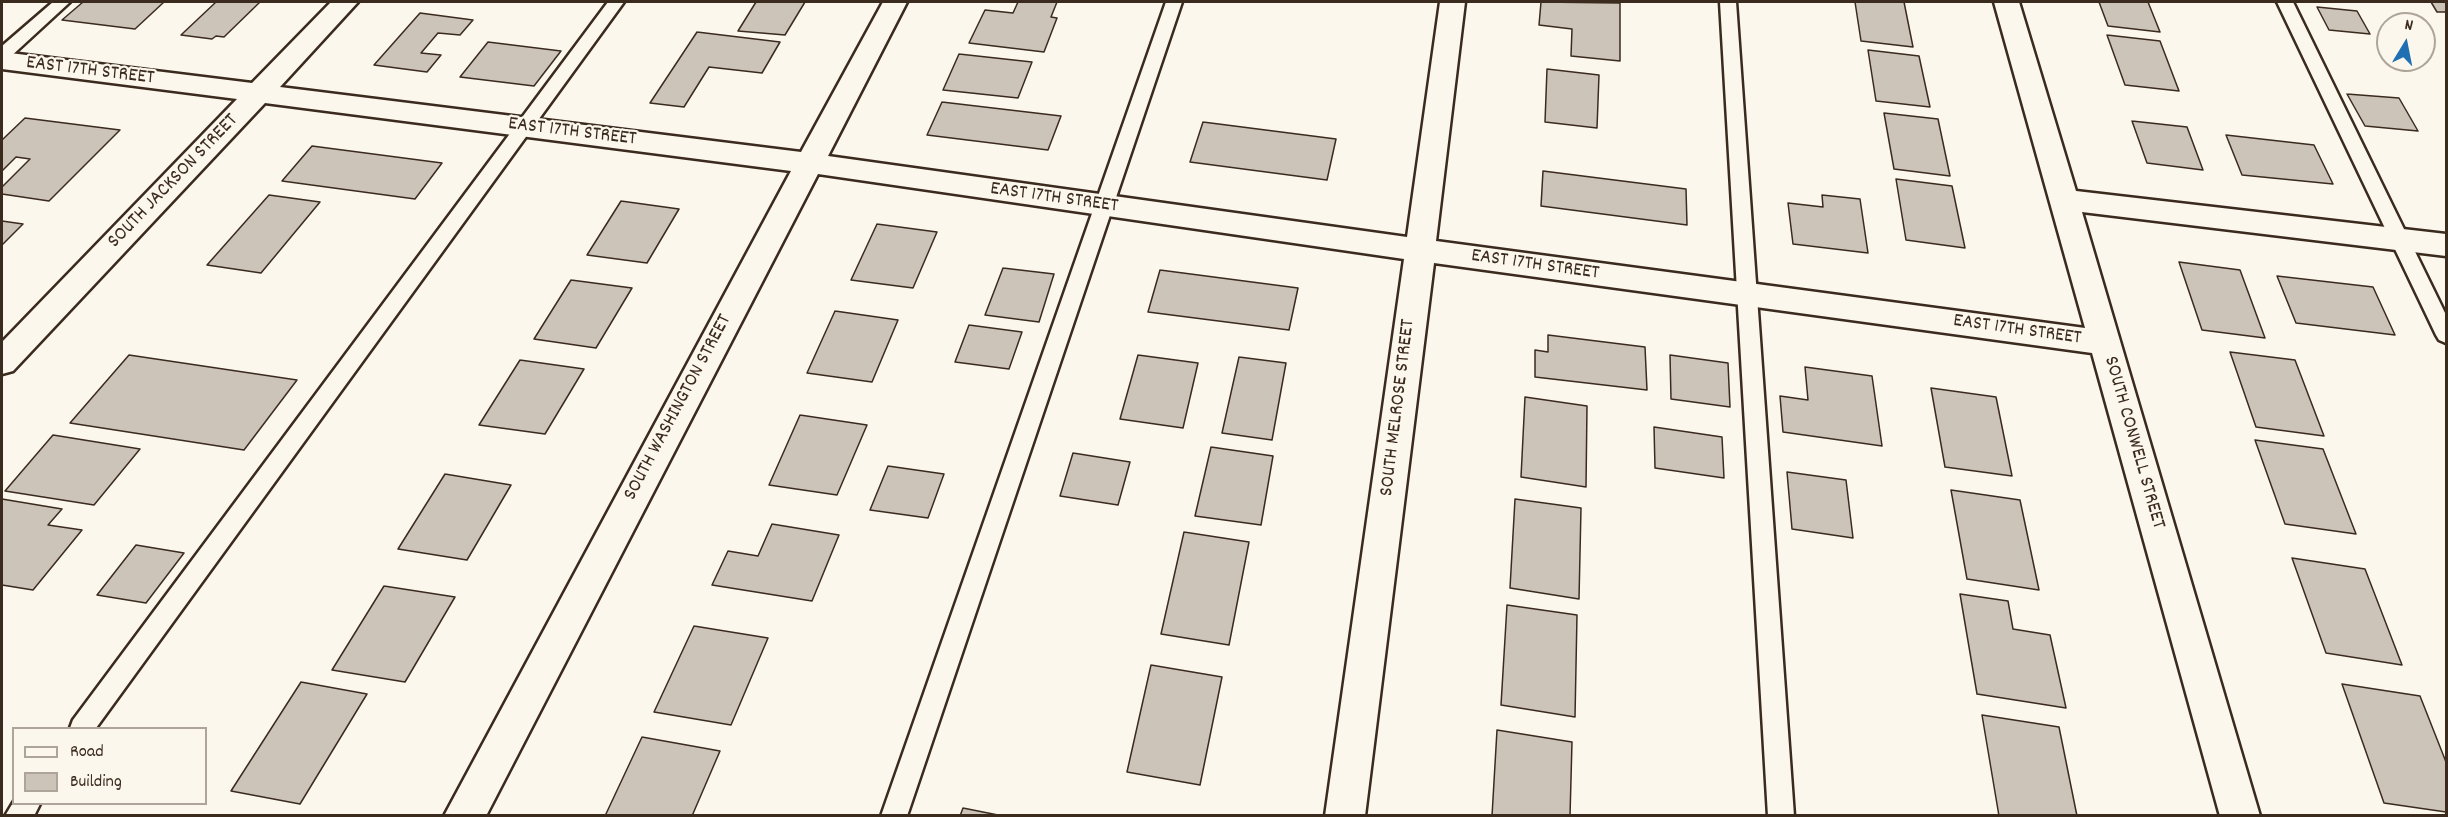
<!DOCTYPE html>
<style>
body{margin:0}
#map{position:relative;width:2448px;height:817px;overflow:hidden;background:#fbf7ec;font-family:Dekko,sans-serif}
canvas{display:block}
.frame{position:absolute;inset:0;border:3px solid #3b2a1e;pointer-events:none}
.legend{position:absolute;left:12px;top:727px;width:195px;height:78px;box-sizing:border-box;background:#fbf7ec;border:2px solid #aea59a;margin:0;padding:8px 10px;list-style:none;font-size:18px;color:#3b2a1e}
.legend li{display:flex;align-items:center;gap:12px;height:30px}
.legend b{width:30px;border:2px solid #aea59a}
.north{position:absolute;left:2376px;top:12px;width:60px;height:60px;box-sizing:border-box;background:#fbf7ec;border:2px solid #aea59a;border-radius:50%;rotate:10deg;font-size:16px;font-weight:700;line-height:24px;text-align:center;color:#3b2a1e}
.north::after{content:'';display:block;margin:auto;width:21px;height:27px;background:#1f6fb2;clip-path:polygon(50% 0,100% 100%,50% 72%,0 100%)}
</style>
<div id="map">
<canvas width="2448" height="817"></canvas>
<div class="frame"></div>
<ul class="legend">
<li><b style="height:8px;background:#fbf7ec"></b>Road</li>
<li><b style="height:16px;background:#ccc4b9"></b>Building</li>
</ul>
<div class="north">N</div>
</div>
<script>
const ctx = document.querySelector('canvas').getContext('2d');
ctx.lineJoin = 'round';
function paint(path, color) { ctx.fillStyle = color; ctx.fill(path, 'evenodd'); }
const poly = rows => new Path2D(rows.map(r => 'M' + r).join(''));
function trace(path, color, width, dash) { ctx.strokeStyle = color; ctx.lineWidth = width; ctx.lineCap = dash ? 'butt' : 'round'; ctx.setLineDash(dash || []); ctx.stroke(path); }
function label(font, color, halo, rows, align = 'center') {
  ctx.font = font + ' Dekko,sans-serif'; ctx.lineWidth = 4.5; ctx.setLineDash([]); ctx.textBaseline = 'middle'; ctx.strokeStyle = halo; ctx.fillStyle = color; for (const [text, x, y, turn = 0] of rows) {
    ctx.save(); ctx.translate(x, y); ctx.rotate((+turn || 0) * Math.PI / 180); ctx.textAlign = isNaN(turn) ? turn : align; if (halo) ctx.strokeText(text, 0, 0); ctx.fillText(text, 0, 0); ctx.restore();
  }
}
const building = poly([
 [83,2,164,2,135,29,62,20,83,2],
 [216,2,260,2,224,37,216,36,212,39,181,35,216,2],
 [756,2,805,2,785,35,738,31,756,2],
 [1018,2,1057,2,1051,17,1057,18,1044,52,969,43,985,10,1013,13,1018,2],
 [1541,2,1620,3,1620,61,1571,56,1572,29,1539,25,1541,2],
 [1855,2,1904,2,1913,47,1861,41,1855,2],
 [2099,2,2148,2,2160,32,2108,26,2099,2],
 [2431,2,2446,2,2446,12,2437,12,2431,2],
 [2317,7,2357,11,2370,34,2329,30,2317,7],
 [420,13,473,20,460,35,438,33,421,53,441,55,427,72,374,65,420,13],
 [697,32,780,42,762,73,709,67,684,107,650,103,697,32],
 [2107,35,2160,41,2179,91,2125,85,2107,35],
 [488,42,561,51,534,86,460,77,488,42],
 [1868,50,1919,56,1930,107,1876,101,1868,50],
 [959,54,1032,62,1018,98,943,90,959,54],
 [1547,69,1599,75,1597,128,1545,122,1547,69],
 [2347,94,2399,98,2418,131,2365,126,2347,94],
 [942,102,1061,116,1048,150,927,135,942,102],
 [1884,113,1938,119,1950,176,1894,169,1884,113],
 [25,118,120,130,49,201,2,194,2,187,30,159,16,157,2,171,2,140,25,118],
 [2132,121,2187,127,2203,170,2147,163,2132,121],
 [1203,122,1336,139,1327,180,1190,162,1203,122],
 [2226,135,2314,145,2333,184,2242,175,2226,135],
 [312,146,442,163,415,199,282,181,312,146],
 [1543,171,1686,189,1687,225,1541,206,1543,171],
 [1896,179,1952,186,1965,248,1906,240,1896,179],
 [269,195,320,202,261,273,207,265,269,195],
 [1822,195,1860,199,1868,253,1793,244,1788,203,1823,207,1822,195],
 [621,201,679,209,647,263,587,255,621,201],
 [2,221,23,224,2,245,2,221],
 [877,224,937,232,913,288,851,280,877,224],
 [2179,262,2240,270,2265,338,2202,330,2179,262],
 [1003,268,1054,274,1039,322,985,315,1003,268],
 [1160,270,1298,288,1289,330,1148,312,1160,270],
 [2277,276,2373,287,2395,335,2296,323,2277,276],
 [571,280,632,288,596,348,534,339,571,280],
 [835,311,898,320,872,382,807,373,835,311],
 [969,325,1022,332,1009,369,955,362,969,325],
 [1548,335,1645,347,1647,390,1535,377,1535,350,1548,352,1548,335],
 [2230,352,2295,360,2324,436,2256,427,2230,352],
 [129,355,297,380,244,450,70,423,129,355],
 [1138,355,1198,363,1183,428,1120,419,1138,355],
 [1670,355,1728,363,1730,407,1671,399,1670,355],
 [1239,357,1286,363,1272,440,1222,433,1239,357],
 [520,360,584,369,545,434,479,425,520,360],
 [1805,367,1872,376,1882,446,1783,432,1780,396,1808,400,1805,367],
 [1931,388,1996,397,2012,476,1945,467,1931,388],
 [1525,397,1587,406,1586,487,1521,477,1525,397],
 [800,415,867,425,837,495,769,485,800,415],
 [1654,427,1722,437,1724,478,1655,468,1654,427],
 [53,435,140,449,94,505,5,491,53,435],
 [2255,440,2323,449,2356,534,2285,524,2255,440],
 [1211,447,1273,456,1261,525,1195,516,1211,447],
 [1073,453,1130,462,1118,505,1060,496,1073,453],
 [888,466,944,474,928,518,870,510,888,466],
 [1787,472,1846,480,1853,538,1792,529,1787,472],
 [445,474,511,485,467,560,398,549,445,474],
 [1951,490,2020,500,2039,590,1967,579,1951,490],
 [2,499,62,509,48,525,82,530,33,590,2,585,2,499],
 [1515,499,1581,508,1579,599,1510,588,1515,499],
 [772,524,839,535,812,601,712,585,728,551,758,556,772,524],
 [1184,532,1249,542,1229,645,1161,634,1184,532],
 [136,545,184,553,146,603,97,595,136,545],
 [2292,558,2365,569,2402,665,2326,653,2292,558],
 [384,586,455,597,405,682,332,670,384,586],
 [1960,594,2008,601,2013,629,2050,635,2066,708,1977,694,1960,594],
 [1507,605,1577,615,1575,717,1501,705,1507,605],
 [694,626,768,638,731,725,654,712,694,626],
 [1151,665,1222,677,1200,785,1127,772,1151,665],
 [301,682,367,694,300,804,231,791,301,682],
 [2342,684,2420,696,2446,762,2446,812,2384,803,2342,684],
 [1982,715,2059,727,2077,816,1999,816,1982,715],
 [1497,730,1572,742,1570,816,1492,816,1497,730],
 [642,737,720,751,692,816,605,816,642,737],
 [963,808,1003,816,960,816,963,808]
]);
const service = poly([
 [53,2,70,2,8,59,2,60,2,46,53,2],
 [608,2,624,2,96,728,70,728,73,720,608,2],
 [1166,2,1182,2,907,816,881,816,1166,2],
 [1720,2,1736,2,1794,816,1768,816,1720,2],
 [2277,2,2293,2,2446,315,2446,343,2439,340,2436,335,2277,2],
 [14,801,14,804,40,804,34,816,5,816,14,801]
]);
const minor = poly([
 [331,2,358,2,280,87,801,152,883,2,907,2,828,156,1407,237,1440,2,1465,2,1436,241,2085,328,1994,2,2019,2,2076,191,2446,234,2446,256,2082,212,2260,816,2220,816,2092,353,1434,263,1365,816,1325,816,1404,259,818,174,486,816,444,816,791,171,265,103,13,371,2,374,2,342,237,99,2,69,2,52,252,83,331,2]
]);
const streetNames = [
 ["EAST 17TH STREET",90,72,7],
 ["EAST 17TH STREET",572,133,7],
 ["SOUTH JACKSON STREET",174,182,-46],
 ["EAST 17TH STREET",1054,199,8],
 ["EAST 17TH STREET",1535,266,8],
 ["EAST 17TH STREET",2017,331,8],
 ["SOUTH WASHINGTON STREET",679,408,-62],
 ["SOUTH MELROSE STREET",1399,408,-83],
 ["SOUTH CONWELL STREET",2133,443,74]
];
paint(building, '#ccc4b9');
trace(building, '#3b2a1e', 1.5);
trace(service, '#3b2a1e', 5);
trace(minor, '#3b2a1e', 5);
paint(service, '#fbf7ec');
paint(minor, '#fbf7ec');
label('20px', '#3b2a1e', '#fbf7ec', streetNames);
</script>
